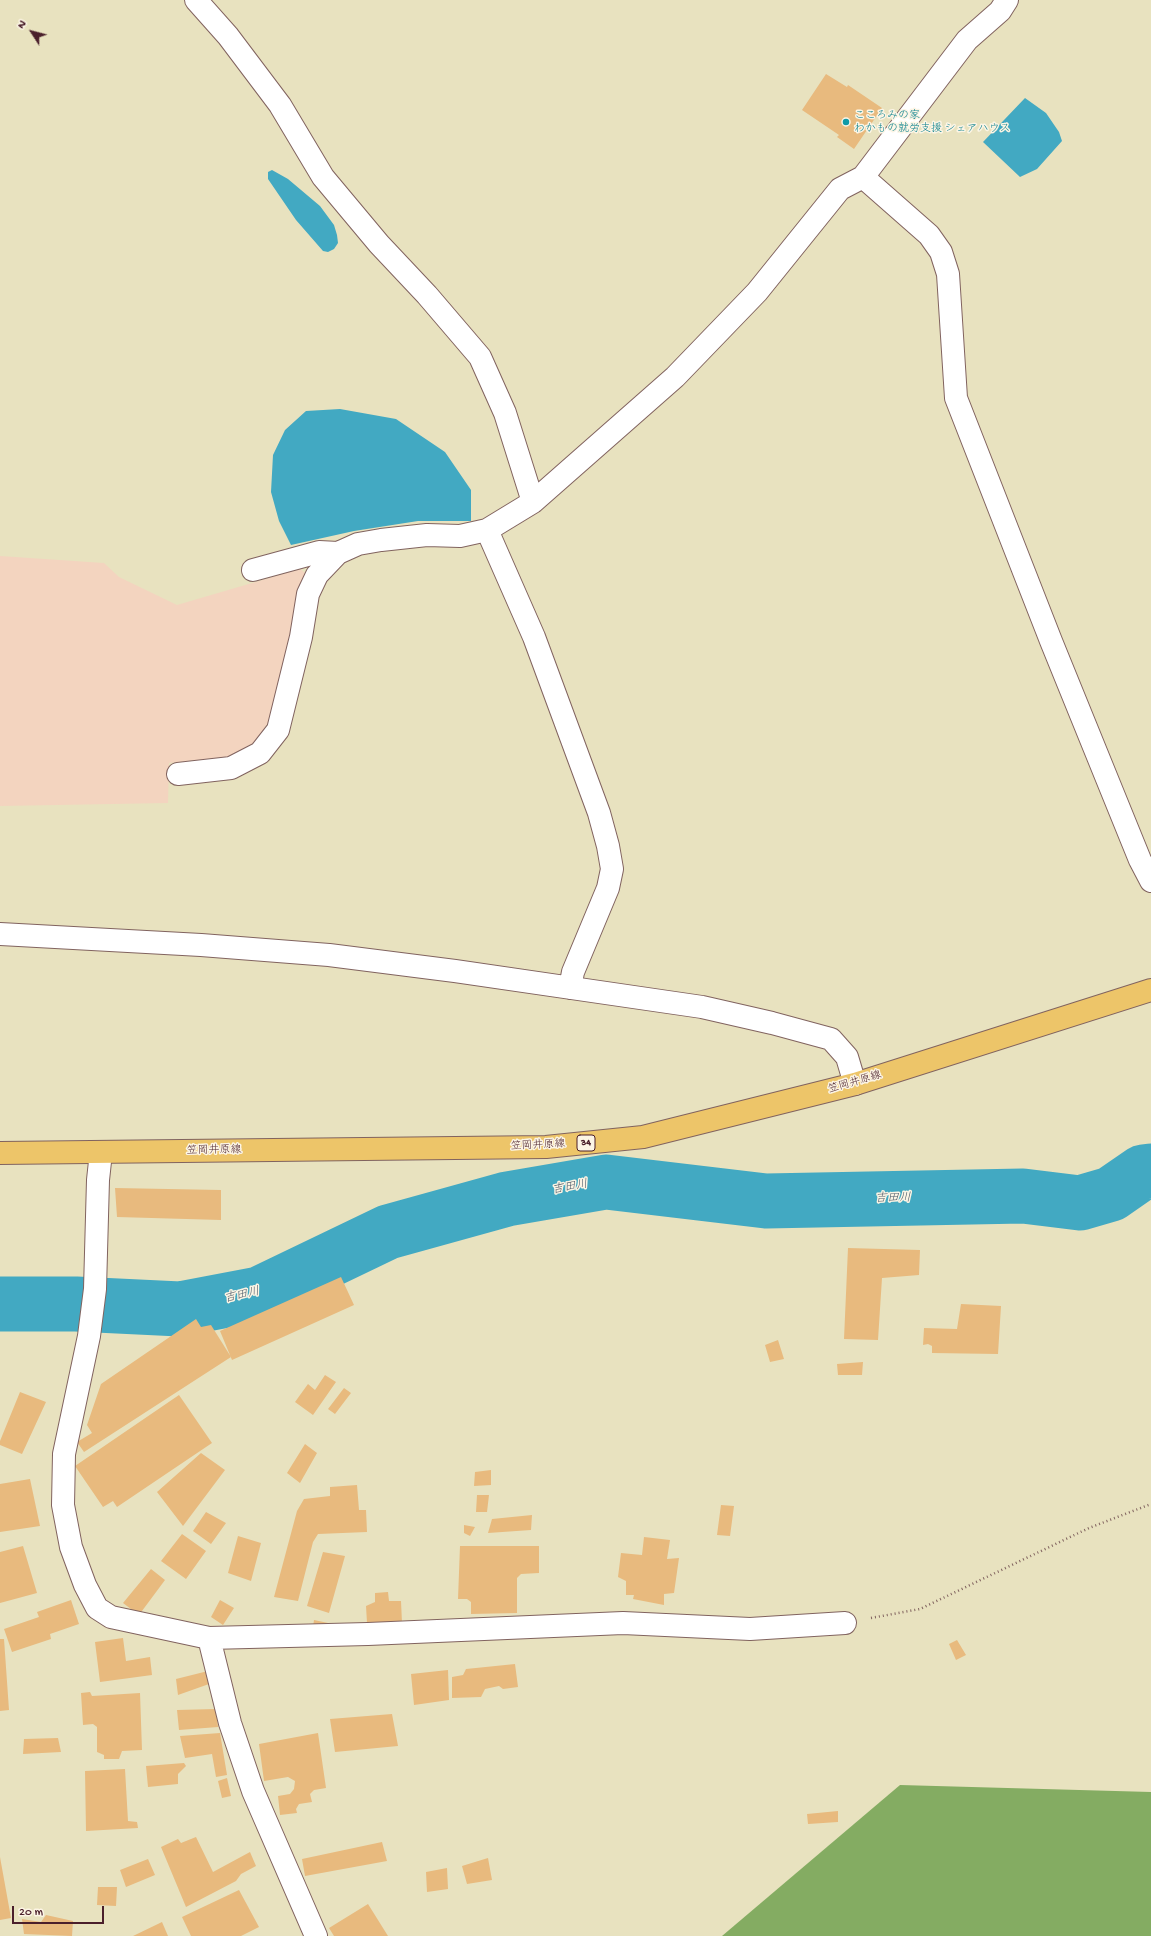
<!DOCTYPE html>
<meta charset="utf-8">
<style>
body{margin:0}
#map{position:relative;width:1151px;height:1936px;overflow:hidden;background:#e8e2bf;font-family:"Gochi Hand",sans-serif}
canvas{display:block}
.north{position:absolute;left:12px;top:12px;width:40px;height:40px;-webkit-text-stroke:3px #fcf5e5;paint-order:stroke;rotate:306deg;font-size:11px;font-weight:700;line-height:16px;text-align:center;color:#4a1f2b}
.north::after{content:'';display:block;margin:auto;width:14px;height:18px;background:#4a1f2b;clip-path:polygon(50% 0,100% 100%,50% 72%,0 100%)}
.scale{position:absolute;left:12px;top:1906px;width:92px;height:18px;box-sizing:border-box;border:2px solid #4a1f2b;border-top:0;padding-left:5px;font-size:12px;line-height:14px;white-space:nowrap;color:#4a1f2b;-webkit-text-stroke:3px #fcf5e5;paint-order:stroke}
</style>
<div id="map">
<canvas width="1151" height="1936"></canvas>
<div class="north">N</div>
<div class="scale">20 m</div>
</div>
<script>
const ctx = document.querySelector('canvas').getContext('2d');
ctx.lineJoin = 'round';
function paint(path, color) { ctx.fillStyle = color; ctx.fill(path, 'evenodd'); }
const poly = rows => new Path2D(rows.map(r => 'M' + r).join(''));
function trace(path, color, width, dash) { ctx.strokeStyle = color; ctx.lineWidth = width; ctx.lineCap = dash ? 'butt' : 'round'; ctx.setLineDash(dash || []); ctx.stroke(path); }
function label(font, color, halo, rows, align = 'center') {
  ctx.font = font + ' "Gochi Hand","Klee One",sans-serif'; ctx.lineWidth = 3; ctx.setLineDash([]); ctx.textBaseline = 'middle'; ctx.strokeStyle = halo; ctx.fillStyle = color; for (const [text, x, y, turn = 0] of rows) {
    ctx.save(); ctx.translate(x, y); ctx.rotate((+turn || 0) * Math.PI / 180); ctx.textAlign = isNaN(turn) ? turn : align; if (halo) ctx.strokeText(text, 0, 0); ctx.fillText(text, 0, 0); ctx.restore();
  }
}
const built = poly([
 [0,556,104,563,119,577,177,605,300,569,305,573,273,715,254,744,236,756,169,763,168,803,0,806]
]);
const forest = poly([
 [900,1785,1151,1792,1151,1936,722,1936]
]);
const water = poly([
 [1025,98,1046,113,1059,132,1062,141,1037,169,1020,177,983,142],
 [272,170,288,179,320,206,334,225,337,235,338,243,334,249,328,252,323,251,296,220,268,179,268,172],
 [340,409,396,419,445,452,471,490,471,521,418,521,354,531,291,545,279,521,271,492,273,455,285,430,306,411]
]);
const river = poly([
 [0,1304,76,1304,180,1309,259,1294,388,1232,507,1199,606,1182,766,1201,1023,1196,1080,1203,1111,1194,1143,1172,1151,1171]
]);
const building = poly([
 [826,74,847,87,848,85,882,108,854,149,837,137,839,135,802,110],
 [115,1188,221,1190,221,1220,117,1217],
 [848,1248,920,1250,919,1275,882,1278,878,1340,844,1339],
 [341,1277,354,1305,232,1360,220,1331],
 [961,1304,1001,1306,998,1354,932,1353,932,1346,928,1344,923,1345,924,1328,957,1329],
 [196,1319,201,1327,211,1325,231,1357,84,1452,77,1442,92,1433,87,1425,101,1384],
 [778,1340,784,1359,770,1362,765,1345],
 [863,1362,862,1375,838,1375,837,1364],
 [325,1375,336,1382,313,1415,295,1402,308,1384,315,1390],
 [344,1388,351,1393,335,1414,328,1409],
 [20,1392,46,1402,22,1454,0,1445,0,1441],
 [179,1395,212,1443,117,1507,113,1501,103,1507,75,1466],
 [305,1444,317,1453,300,1483,287,1473],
 [201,1453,225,1470,183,1526,157,1492],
 [491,1470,491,1485,474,1486,475,1472],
 [30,1479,40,1526,0,1532,0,1484],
 [357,1485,359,1510,366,1510,367,1532,318,1534,313,1542,298,1601,274,1597,297,1511,304,1499,330,1496,330,1487],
 [477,1495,489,1495,487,1512,476,1512],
 [721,1505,734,1506,730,1536,717,1535],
 [206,1512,226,1523,211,1544,193,1531],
 [532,1515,531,1530,488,1533,492,1519],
 [464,1525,475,1527,470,1536,464,1533],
 [182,1534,206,1551,186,1579,161,1561],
 [238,1536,261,1543,251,1581,228,1573],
 [644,1537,670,1540,667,1559,679,1558,674,1593,664,1594,664,1605,633,1599,634,1595,626,1595,626,1581,618,1577,621,1553,642,1555],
 [23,1546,37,1593,0,1603,0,1552],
 [460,1546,539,1546,539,1573,521,1574,517,1578,517,1613,471,1614,471,1602,467,1599,458,1599],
 [323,1552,345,1556,329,1613,307,1606],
 [151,1569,165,1580,139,1615,123,1603],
 [388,1592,389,1601,401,1601,402,1623,367,1623,366,1606,375,1602,375,1593],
 [71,1600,79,1624,50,1634,51,1639,12,1652,4,1629,39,1617,37,1612],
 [220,1600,234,1608,223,1625,211,1617],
 [314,1620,328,1623,329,1629,313,1627],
 [123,1638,126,1661,150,1657,152,1675,100,1682,95,1642],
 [0,1639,4,1639,9,1710,0,1711],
 [957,1640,966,1655,956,1660,949,1644],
 [515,1664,518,1687,503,1689,499,1686,485,1689,481,1697,452,1698,452,1677,463,1675,466,1669],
 [448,1670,449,1700,414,1705,411,1674],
 [208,1671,209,1684,178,1695,176,1679],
 [90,1692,92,1696,140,1693,142,1750,122,1751,119,1759,104,1759,104,1755,97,1752,97,1727,93,1724,83,1725,81,1693],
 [216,1709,218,1727,179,1730,177,1710],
 [392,1714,398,1746,335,1752,330,1719],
 [220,1733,227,1775,216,1777,212,1754,185,1758,180,1736],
 [318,1733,326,1788,314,1790,310,1794,312,1802,299,1804,296,1809,297,1813,280,1815,278,1796,290,1794,294,1789,295,1781,288,1777,264,1781,259,1744],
 [58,1738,61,1752,23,1754,24,1739],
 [184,1763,186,1766,178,1774,178,1784,148,1787,146,1766],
 [125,1769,128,1821,137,1822,138,1828,86,1831,85,1771],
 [227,1778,231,1796,222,1798,218,1781],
 [838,1811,838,1822,808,1824,807,1814],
 [196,1837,213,1872,250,1852,256,1866,241,1874,236,1881,186,1907,161,1847,178,1839,181,1843],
 [382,1842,387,1861,305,1876,302,1859],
 [0,1857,11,1918,0,1920],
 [488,1858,492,1880,467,1884,462,1866],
 [148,1859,155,1875,126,1887,120,1870],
 [447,1868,448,1889,427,1892,426,1872],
 [98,1887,117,1887,116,1906,97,1905],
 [239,1890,259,1927,241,1936,191,1936,182,1917],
 [368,1904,388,1936,334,1936,329,1928],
 [46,1915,73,1921,72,1936,24,1934,22,1919,41,1922],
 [162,1922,168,1936,133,1936]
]);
const path = poly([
 [871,1618,920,1609,1089,1528,1151,1504]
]);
const minor = poly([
 [196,0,228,36,280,105,323,177,379,244,427,295,480,357,505,413,533,502],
 [863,177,929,235,941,252,948,274,956,398,1051,641,1140,860,1151,881],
 [487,530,534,637,599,813,608,846,612,869,608,888,573,972,570,988],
 [253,570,319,552,338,553,358,544,381,540,427,535,460,536,487,530,533,502,675,377,757,292,840,189,863,177,967,40,1000,11,1007,0],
 [178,774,231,768,260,753,278,730,301,637,308,594,317,575,338,553],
 [0,934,201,945,329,955,455,971,702,1007,772,1023,831,1039,847,1057,855,1084],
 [101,1152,98,1180,95,1289,89,1336,64,1454,63,1505,71,1547,85,1585,97,1608,111,1617,209,1638,368,1634,623,1623,750,1629,845,1623],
 [209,1638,230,1723,253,1791,316,1936]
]);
const primary = poly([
 [0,1153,546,1147,643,1137,855,1084,1151,990]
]);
const markers = [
 [846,122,4,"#0f9aa8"]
];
const shields = [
 [586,1143,18]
];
const shieldNames = [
 ["34",586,1143]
];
const cultureNames = [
 ["こころみの家",854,116],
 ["わかもの就労支援 シェアハウス",854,129]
];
const streetNames = [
 ["笠岡井原線",855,1083,-16],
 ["笠岡井原線",538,1146,-3],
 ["笠岡井原線",214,1151,-1]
];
const waterNames = [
 ["吉田川",570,1188,-10],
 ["吉田川",893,1199,-1],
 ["吉田川",242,1296,-13]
];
paint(built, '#f3d4bf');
paint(forest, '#84ac62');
paint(water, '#42a9c2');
trace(river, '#42a9c2', 55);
paint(building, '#e8ba7e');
trace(minor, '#81635f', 24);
trace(primary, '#81635f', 24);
trace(path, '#81635f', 2.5, [1, 3]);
trace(minor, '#fff', 22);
trace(primary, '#edc569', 22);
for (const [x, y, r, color] of markers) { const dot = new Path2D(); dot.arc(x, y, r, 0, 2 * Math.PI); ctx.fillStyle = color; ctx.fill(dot); trace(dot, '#fcf5e5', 1.5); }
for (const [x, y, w] of shields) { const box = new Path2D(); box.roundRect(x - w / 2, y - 8, w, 16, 3); ctx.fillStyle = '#fcf5e5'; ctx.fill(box); trace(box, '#4a1f2b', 1); }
label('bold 10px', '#4a1f2b', null, shieldNames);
label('11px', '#0d838f', '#fcf5e5', cultureNames, 'left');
label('11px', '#4a1f2b', '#fcf5e5', streetNames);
label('italic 12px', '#475667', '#fcf5e5', waterNames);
</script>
